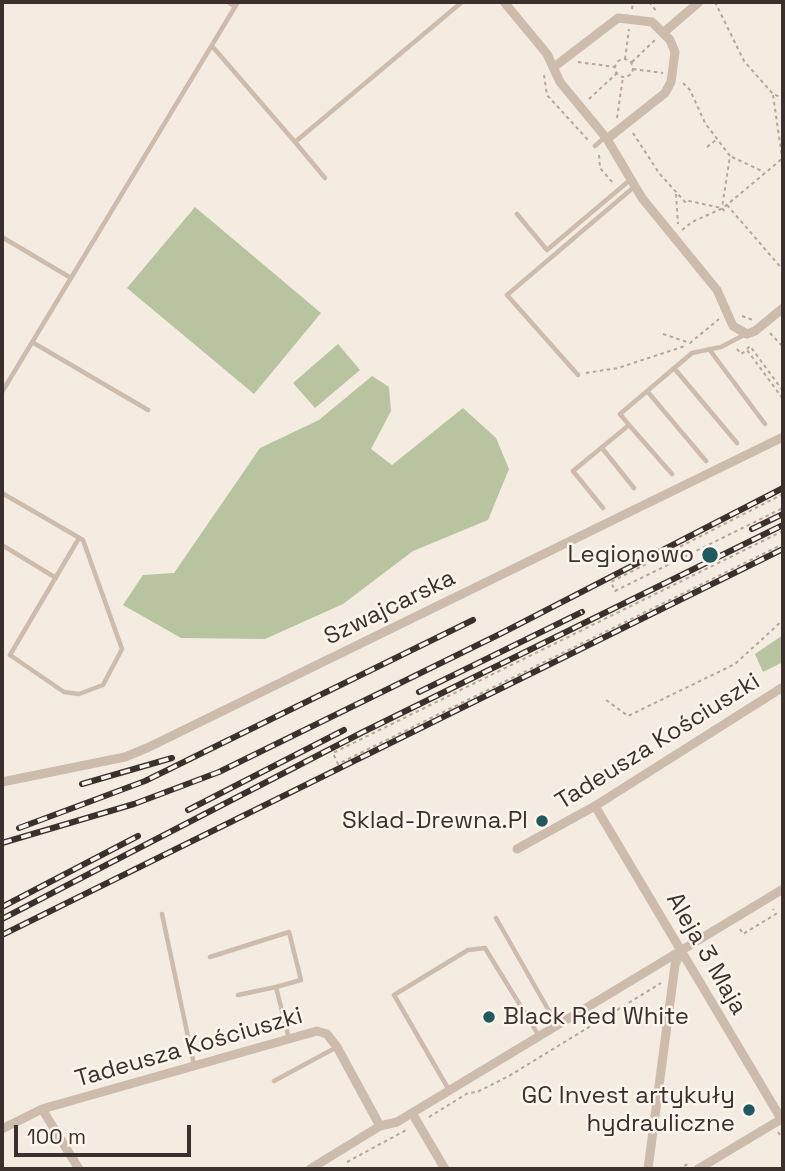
<!DOCTYPE html>
<meta charset="utf-8">
<style>
body{margin:0}
#map{position:relative;width:785px;height:1171px;overflow:hidden;background:#f4ebe1;font-family:"Space Grotesk",sans-serif}
canvas{display:block}
.frame{position:absolute;inset:0;border:4px solid #3b302b;pointer-events:none}
.scale{position:absolute;left:14px;top:1125px;width:177px;height:32px;box-sizing:border-box;border:4px solid #3b302b;border-top:0;padding-left:9px;font-size:21px;line-height:24px;white-space:nowrap;color:#3b302b;-webkit-text-stroke:5px #fbf5ee;paint-order:stroke}
</style>
<div id="map">
<canvas width="785" height="1171"></canvas>
<div class="frame"></div>
<div class="scale">100 m</div>
</div>
<script>
const ctx = document.querySelector('canvas').getContext('2d');
ctx.lineJoin = 'round';
function paint(path, color) { ctx.fillStyle = color; ctx.fill(path, 'evenodd'); }
const poly = rows => new Path2D(rows.map(r => 'M' + r).join(''));
function trace(path, color, width, dash) { ctx.strokeStyle = color; ctx.lineWidth = width; ctx.lineCap = dash ? 'butt' : 'round'; ctx.setLineDash(dash || []); ctx.stroke(path); }
function label(font, color, halo, rows, align = 'center') {
  ctx.font = font + ' "Space Grotesk",sans-serif'; ctx.lineWidth = 5; ctx.setLineDash([]); ctx.textBaseline = 'middle'; ctx.strokeStyle = halo; ctx.fillStyle = color; for (const [text, x, y, turn = 0] of rows) {
    ctx.save(); ctx.translate(x, y); ctx.rotate((+turn || 0) * Math.PI / 180); ctx.textAlign = isNaN(turn) ? turn : align; if (halo) ctx.strokeText(text, 0, 0); ctx.fillText(text, 0, 0); ctx.restore();
  }
}
const green = poly([
 [195,207,321,313,254,394,127,288],
 [338,344,360,370,315,408,293,383],
 [372,376,389,387,391,411,371,449,392,465,463,408,496,438,509,469,488,520,413,551,343,604,265,639,181,638,123,605,143,575,174,573,260,448,319,420],
 [783,635,783,662,763,672,755,654]
]);
const path = poly([
 [649,2,657,12],
 [715,2,744,61,773,94,783,98],
 [632,9,633,2],
 [625,59,629,29],
 '615 68a9 9 0 1 1 18 0a9 9 0 1 1-18 0Z',
 [578,62,615,67],
 [632,62,656,39],
 [633,69,663,73],
 [544,75,547,95,588,140],
 [683,83,690,90,705,123,730,156,722,208],
 [773,95,783,164],
 [589,99,616,74],
 [617,118,623,77],
 [633,133,659,173,686,203,689,201,722,208,725,212],
 [707,147,716,140],
 [599,155,600,168,613,183],
 [732,157,764,172],
 [676,194,678,224],
 [727,205,783,270],
 [682,230,692,222,723,208,783,158],
 [742,316,753,320],
 [770,333,783,347],
 [663,334,690,343,719,319],
 [737,349,741,354,747,350,783,399],
 [747,349,750,346,783,391],
 [586,373,618,368,685,346],
 [783,494,611,582,615,591,783,508],
 [783,531,333,753,338,764,783,544],
 [606,700,628,716,735,664,783,620],
 [740,929,743,934,776,914,773,909],
 [429,1117,468,1093,477,1092,509,1076,661,983],
 [778,1132,783,1139],
 [347,1162,408,1129],
 [678,1169,690,1163]
]);
const lane = poly([
 [228,2,235,7],
 [212,46,295,142,462,2],
 [295,142,325,178],
 [595,146,604,138],
 [517,214,547,250,630,180],
 [2,237,71,278],
 [32,342,148,410],
 [709,349,765,424],
 [674,368,737,443],
 [578,375,507,295,634,187],
 [647,391,706,461],
 [2,392,238,2],
 [629,425,672,474],
 [602,448,634,488],
 [2,493,83,540,122,649,103,685,79,694,64,692,10,655,79,538],
 [603,508,573,471,629,425,620,414,692,353,721,347,746,334],
 [2,545,56,578],
 [162,914,194,1065],
 [496,918,557,1025],
 [210,957,289,932,301,980,276,987,289,1039],
 [238,995,276,987],
 [274,1081,337,1047],
 [449,1090,394,995,468,950,485,948,539,1036]
]);
const street = poly([
 [504,2,547,54,560,82,607,139,642,198,717,290,733,326,747,334,755,331,783,308],
 [663,33,699,2],
 [554,67,618,18,652,22,670,40,675,52,671,82,665,93,607,139],
 [2,782,125,757,147,748,783,437],
 [595,806,783,1122],
 [517,849,595,806,783,687],
 [42,1109,79,1169],
 [412,1113,445,1169],
 [2,1129,42,1109,317,1031,327,1034,337,1047,380,1126],
 [310,1169,380,1126,397,1122,783,889],
 [648,1169,675,965,680,953],
 [698,1169,783,1118]
]);
const rail = poly([
 [752,529,783,514],
 [419,692,582,612],
 [82,784,172,758],
 [188,810,344,730],
 [19,828,145,781,473,620],
 [2,843,134,804,219,772,502,633,783,488],
 [2,907,138,836],
 [2,919,363,732,783,525],
 [2,935,783,549]
]);
const markers = [
 [710,555,9,"#1f5a5e"],
 [542,821,7,"#1f5a5e"],
 [489,1017,7,"#1f5a5e"],
 [749,1110,7,"#1f5a5e"]
];
const poiNames = [
 ["Legionowo",694,555],
 ["Sklad-Drewna.Pl",528,821],
 ["Black Red White",503,1017,"left"],
 ["GC Invest artykuły",735,1096],
 ["hydrauliczne",735,1124]
];
const streetNames = [
 ["Szwajcarska",390,608,-26],
 ["Tadeusza Kościuszki",658,742,-32],
 ["Aleja 3 Maja",706,954,60],
 ["Tadeusza Kościuszki",189,1048,-16]
];
paint(green, '#b8c4a0');
trace(path, '#b9a596', 2, [3.5, 3.5]);
trace(lane, '#cdbbac', 4.5);
trace(street, '#cdbbac', 9);
trace(rail, '#3b302b', 6);
trace(rail, '#fbf5ee', 3.5, [10]);
for (const [x, y, r, color] of markers) { const dot = new Path2D(); dot.arc(x, y, r, 0, 2 * Math.PI); ctx.fillStyle = color; ctx.fill(dot); trace(dot, '#fbf5ee', 2.5); }
label('24px', '#3b302b', '#fbf5ee', poiNames, 'right');
label('24px', '#3b302b', '#fbf5ee', streetNames);
</script>
